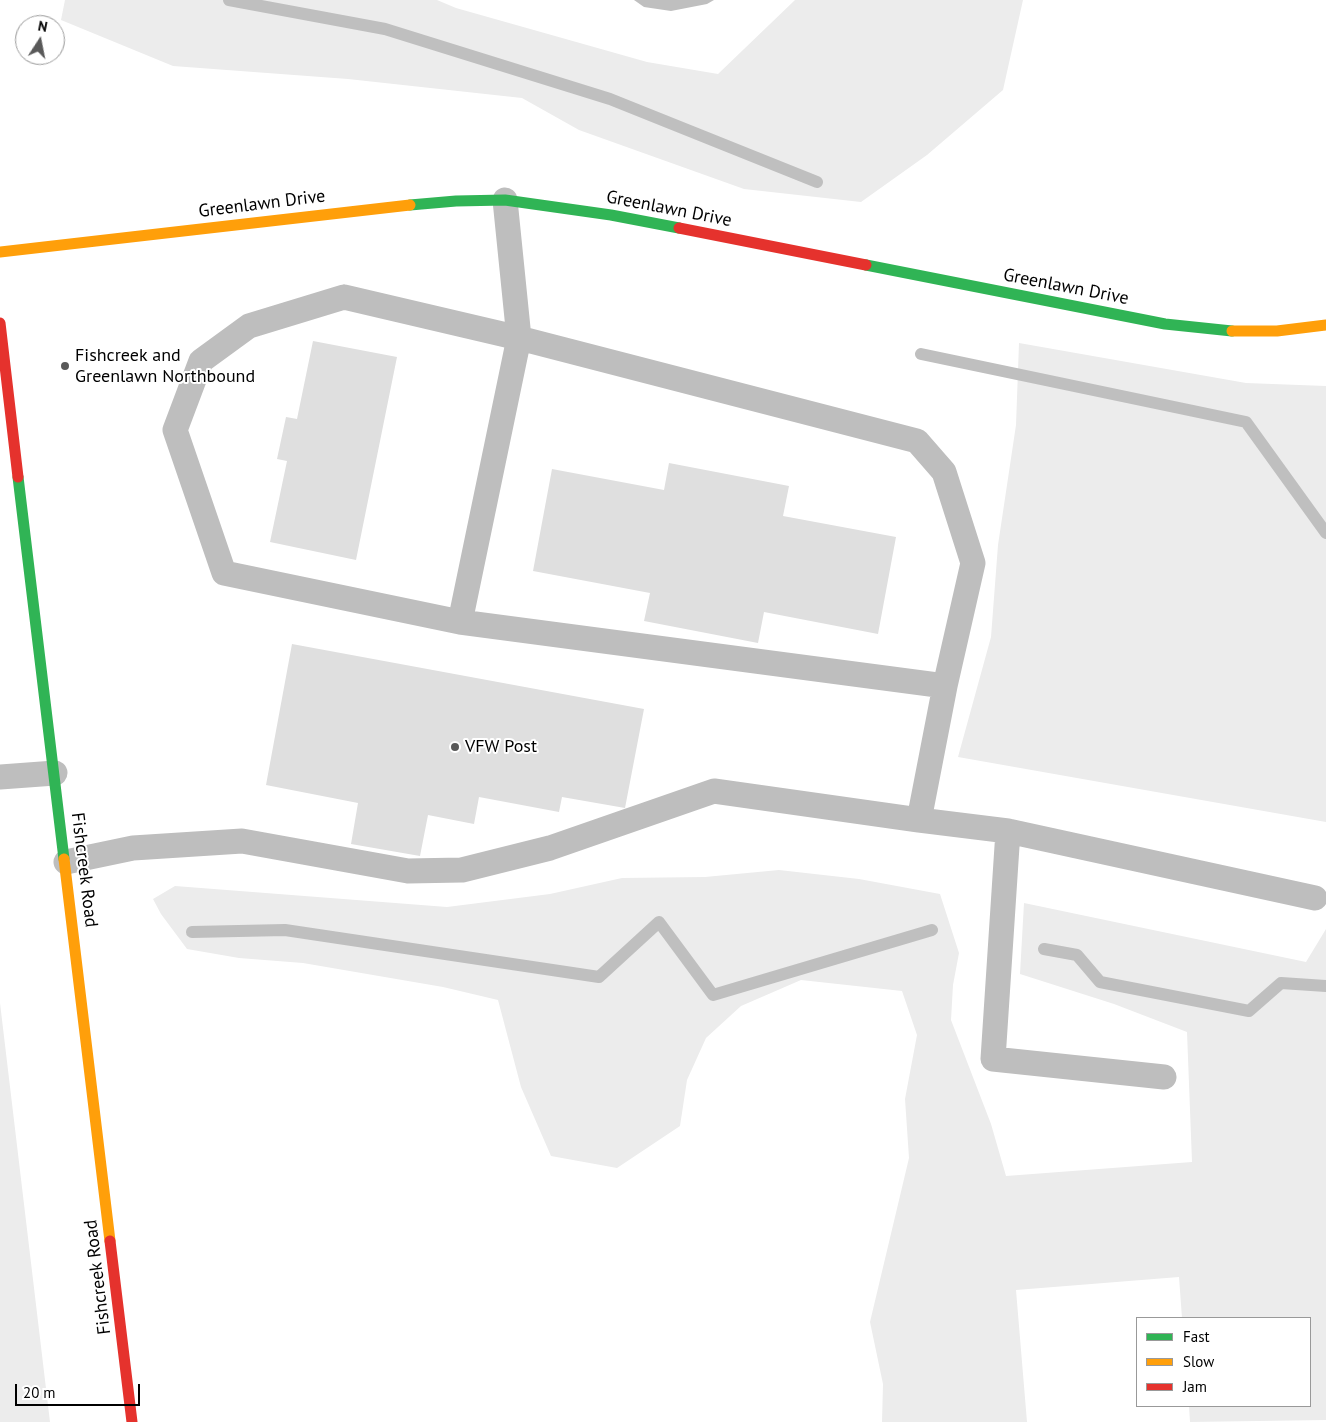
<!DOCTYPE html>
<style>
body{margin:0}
#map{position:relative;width:1326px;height:1422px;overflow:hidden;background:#fff;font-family:"PT Sans",sans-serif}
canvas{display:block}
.legend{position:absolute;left:1136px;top:1317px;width:175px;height:90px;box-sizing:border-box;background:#fff;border:1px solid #999;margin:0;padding:6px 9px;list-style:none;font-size:15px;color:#000}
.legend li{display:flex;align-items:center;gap:10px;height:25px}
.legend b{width:25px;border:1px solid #999}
.north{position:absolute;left:15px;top:15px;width:50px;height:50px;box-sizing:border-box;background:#fff;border:1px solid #999;border-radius:50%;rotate:11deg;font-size:14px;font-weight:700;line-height:20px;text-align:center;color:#000}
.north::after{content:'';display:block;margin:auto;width:18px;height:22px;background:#595959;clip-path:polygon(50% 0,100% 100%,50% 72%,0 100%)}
.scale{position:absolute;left:15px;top:1384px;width:125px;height:22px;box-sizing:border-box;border:2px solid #000;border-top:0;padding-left:6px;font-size:15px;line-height:18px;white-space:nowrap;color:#000;-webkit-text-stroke:4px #fff;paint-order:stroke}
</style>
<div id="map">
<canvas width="1326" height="1422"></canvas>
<ul class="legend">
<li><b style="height:6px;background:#30b455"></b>Fast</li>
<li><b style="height:6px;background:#ff9f0a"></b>Slow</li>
<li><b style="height:6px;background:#e5322d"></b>Jam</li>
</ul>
<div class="north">N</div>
<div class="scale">20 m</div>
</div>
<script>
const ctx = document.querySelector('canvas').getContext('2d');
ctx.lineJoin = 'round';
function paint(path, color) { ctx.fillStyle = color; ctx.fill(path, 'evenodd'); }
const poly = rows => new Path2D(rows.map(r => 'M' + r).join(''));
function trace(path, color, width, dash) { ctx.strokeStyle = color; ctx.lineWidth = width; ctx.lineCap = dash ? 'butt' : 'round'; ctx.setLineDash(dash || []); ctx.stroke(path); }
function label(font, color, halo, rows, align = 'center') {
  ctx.font = font + ' "PT Sans",sans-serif'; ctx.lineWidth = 4; ctx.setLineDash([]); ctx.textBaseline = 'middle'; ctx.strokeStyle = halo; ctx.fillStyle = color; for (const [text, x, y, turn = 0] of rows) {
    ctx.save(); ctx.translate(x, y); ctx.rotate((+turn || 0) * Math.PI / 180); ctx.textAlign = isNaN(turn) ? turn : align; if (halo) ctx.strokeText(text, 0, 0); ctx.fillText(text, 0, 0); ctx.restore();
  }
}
const green = poly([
 [65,0,437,0,456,8,647,62,718,74,795,0,1023,0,1003,90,927,155,861,202,744,189,579,130,522,98,348,79,173,66,61,20],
 [1019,343,1246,383,1326,386,1326,822,958,757,991,637,998,545,1016,425],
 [779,870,859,879,940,894,959,953,953,985,951,1020,991,1124,1006,1176,1192,1162,1187,1032,1114,1004,1020,974,1024,903,1306,962,1326,929,1326,1420,1190,1422,1189,1406,1310,1406,1310,1318,1182,1318,1179,1277,1016,1290,1027,1422,882,1422,883,1384,870,1322,909,1158,905,1099,917,1035,902,991,801,980,741,1006,706,1038,687,1080,680,1126,617,1168,551,1156,521,1087,498,1000,443,987,303,963,239,958,187,949,161,914,153,899,175,886,447,907,550,894,622,878,705,877],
 [0,1003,50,1422,0,1422]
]);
const water = poly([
 [634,0,714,0,707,4,671,11,644,7]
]);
const stream = poly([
 [229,0,385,29,610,99,817,182],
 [921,354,1246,422,1326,533],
 [192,932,285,930,599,977,659,922,713,995,932,930],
 [1044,949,1077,955,1100,982,1249,1011,1281,983,1326,986]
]);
const building = poly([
 [313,341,397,357,356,560,270,542,287,461,277,459,286,417,297,419],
 [669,463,789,486,783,516,896,537,878,634,764,612,758,643,644,621,650,593,533,571,552,469,664,490],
 [292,644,644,709,625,808,562,797,559,812,479,797,474,824,428,815,420,856,351,844,358,803,266,785]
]);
const lane = poly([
 [344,297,519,338,917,441,944,472,973,563,945,686,460,622,224,573,175,430,201,361,249,326,344,297],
 [460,622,519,338,505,200],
 [945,686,919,820,1008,831,993,1059,1164,1077],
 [0,777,55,773],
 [1008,831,1315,898],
 [66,862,133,848,242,841,408,871,462,870,550,848,714,791,919,820]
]);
const fast = poly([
 [410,205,456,201,505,200,611,215,679,228],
 [866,265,1165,324,1232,331],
 [18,477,64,859]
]);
const slow = poly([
 [0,252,410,205],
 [1232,331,1277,331,1326,325],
 [64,859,110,1241]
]);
const jam = poly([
 [679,228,866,265],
 [0,323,18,477],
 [110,1241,132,1422]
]);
const markers = [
 [65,366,5,"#595959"],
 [455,747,5,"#595959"]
];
const streetNames = [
 ["Greenlawn Drive",262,204,-7],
 ["Greenlawn Drive",669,209,11],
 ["Greenlawn Drive",1066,287,11],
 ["Fishcreek Road",84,870,83],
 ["Fishcreek Road",98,1277,-97]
];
const poiNames = [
 ["Fishcreek and",75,356],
 ["Greenlawn Northbound",75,377],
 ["VFW Post",465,747]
];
paint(green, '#ececec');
paint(water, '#bfbfbf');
trace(stream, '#bfbfbf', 12);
paint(building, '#dfdfdf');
trace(lane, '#bebebe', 25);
trace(fast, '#30b455', 11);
trace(slow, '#ff9f0a', 11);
trace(jam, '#e5322d', 11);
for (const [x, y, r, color] of markers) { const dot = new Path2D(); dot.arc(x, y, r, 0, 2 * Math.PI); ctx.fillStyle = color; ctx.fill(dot); trace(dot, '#fff', 2); }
label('18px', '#000', '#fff', streetNames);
label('18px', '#000', '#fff', poiNames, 'left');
</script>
